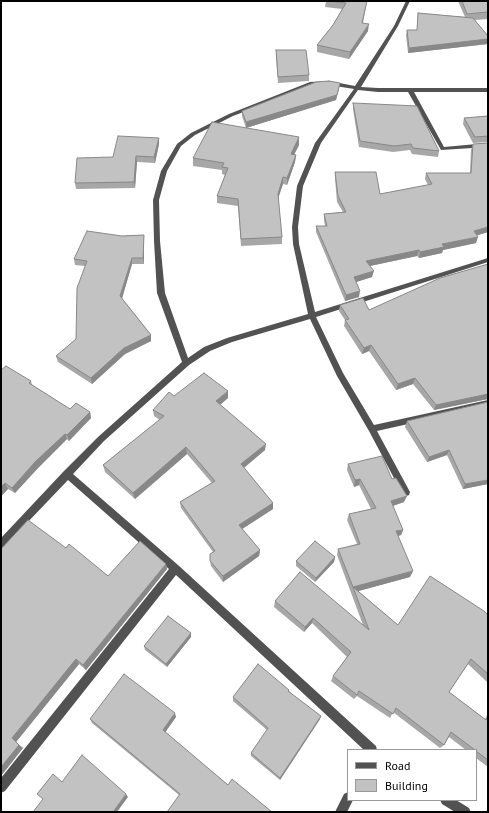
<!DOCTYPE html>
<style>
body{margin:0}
#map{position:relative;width:489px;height:813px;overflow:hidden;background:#fff;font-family:"PT Sans",sans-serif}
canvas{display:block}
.frame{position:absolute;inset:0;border:2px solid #000;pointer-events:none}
.legend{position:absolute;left:347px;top:749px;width:130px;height:52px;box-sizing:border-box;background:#fff;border:1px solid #999;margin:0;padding:5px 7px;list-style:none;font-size:12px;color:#000}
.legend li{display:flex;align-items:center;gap:8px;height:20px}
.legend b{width:20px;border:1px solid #999}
</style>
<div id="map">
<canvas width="489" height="813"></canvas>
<div class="frame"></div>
<ul class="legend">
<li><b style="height:5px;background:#525252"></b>Road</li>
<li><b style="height:11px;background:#c2c2c2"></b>Building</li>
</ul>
</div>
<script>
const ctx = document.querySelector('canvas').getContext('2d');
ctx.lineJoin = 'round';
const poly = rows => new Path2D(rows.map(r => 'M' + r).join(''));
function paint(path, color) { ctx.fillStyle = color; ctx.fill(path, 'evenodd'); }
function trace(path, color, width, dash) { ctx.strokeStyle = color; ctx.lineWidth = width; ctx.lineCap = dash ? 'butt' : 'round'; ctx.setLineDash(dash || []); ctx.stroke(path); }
const minor = poly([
 [406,1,410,1,398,26,361,87,378,88,488,88,488,92,414,92,444,147,488,143,488,147,441,150,408,92,378,92,358,90,321,143,303,186,298,227,299,244,315,312,488,258,488,262,316,317,343,373,374,425,488,400,488,406,377,431,410,492,409,495,406,496,403,495,369,431,337,376,310,319,232,342,210,351,189,365,104,441,73,474,178,565,376,746,377,750,364,750,176,575,5,791,1,793,1,778,169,569,68,480,4,547,1,548,1,538,64,471,98,437,182,362,157,293,154,241,153,200,161,171,177,144,191,133,229,114,310,82,329,81,355,86,394,26,406,1],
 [329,85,354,89,315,143,297,186,292,227,293,244,308,314,227,338,204,347,188,358,165,293,160,241,159,200,167,171,181,146,195,135,233,116,311,86,329,85],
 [348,792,348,800,353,800,347,812,335,812,344,794,348,792],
 [440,800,456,800,469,808,471,812,455,812,442,804,440,800]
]);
const wall = poly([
 [326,1,367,1,363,23,368,31,349,59,317,52,317,45,333,25,342,9,325,7],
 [458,1,488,1,488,19,475,20,488,36,488,44,408,53,406,35,407,30,417,30,418,13,465,17],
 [276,50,309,75,309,81,278,83,276,56],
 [340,83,339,88,336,100,246,128,242,116,242,111],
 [353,103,439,151,438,157,412,154,410,150,393,152,359,147,353,109],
 [488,116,488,142,473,143,463,124,464,118],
 [159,138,159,144,155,163,137,162,135,188,76,189,75,183,113,157],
 [473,144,488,232,477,235,476,243,443,250,442,253,419,258,417,256,370,266,372,277,356,282,359,297,345,301,316,232,316,226,325,226,324,220,324,214,343,212,337,202,335,178,335,172,380,194,428,185,425,179,426,173,470,173,471,150],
 [299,145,294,154,296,155,295,162,287,185,283,184,278,199,282,237,282,244,241,246,238,206,217,203,217,196,225,175,222,174,222,170,193,166,193,158],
 [144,235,144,264,132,264,122,298,151,335,151,341,125,354,92,384,58,362,56,356,76,339,85,266,75,265,74,259,122,236],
 [488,264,488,399,434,410,413,384,396,390,369,351,362,354,344,326,345,320,339,311,340,305,369,310],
 [1,370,31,381,32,385,70,409,90,412,91,418,69,441,67,439,38,468,15,493,8,489,1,496],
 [174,396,228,398,220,405,265,450,244,468,273,503,273,509,242,529,260,550,259,556,223,582,211,566,210,561,213,552,181,508,180,502,212,483,187,454,135,499,105,472,103,465,160,420,154,416,153,410],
 [488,402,488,484,463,489,447,455,427,462,405,427,407,421],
 [348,464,392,479,404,502,393,506,403,530,401,535,398,536,410,577,358,591,398,625,488,615,488,683,468,664,449,692,485,719,488,713,488,767,476,758,476,750,466,750,449,737,444,745,440,748,393,712,390,718,357,696,354,699,331,681,333,676,347,657,312,623,304,632,274,607,275,601,363,625,337,555,338,549,357,544,347,520,349,514,371,509,359,485,354,487,347,470],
 [66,548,108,576,166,564,167,569,86,670,79,664,16,742,23,748,1,776],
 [335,557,334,562,315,582,296,566,296,561],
 [191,633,191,637,167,667,145,650,144,646],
 [289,691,320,719,280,780,251,756,251,753,267,730,233,701,233,697],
 [176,717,165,732,228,785,272,812,179,795,92,723,90,719]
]);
const shadedWall = poly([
 [369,24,368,31,349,59,350,52],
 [488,39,488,44,408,53,409,48],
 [340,83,339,88,336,100,246,128,246,122],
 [299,137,299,145,291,161,291,154],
 [159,138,159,144,155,163,154,157],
 [296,155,295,162,287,185,287,178],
 [136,156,137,162,135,188,134,182],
 [283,177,283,184,277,201,278,194],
 [488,227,488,232,472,237,474,231],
 [144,235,144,264,143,258],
 [478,237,476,243,443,250,442,253,419,258,420,252,442,244],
 [419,250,417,256,365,267,366,261],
 [132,258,132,264,121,302,120,296],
 [374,271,372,277,353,283,354,277],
 [360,291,359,297,345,301,346,295],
 [151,335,151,341,125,354,92,384,91,378,124,348],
 [371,345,369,351,362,354,364,348],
 [415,378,413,384,396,390,398,384],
 [228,391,228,398,216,408,216,401],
 [488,394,488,399,434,410,436,405],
 [90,412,91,418,69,441,67,435],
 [65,434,67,439,38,468,15,493,12,488,35,462],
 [266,444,265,450,241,470,241,464],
 [186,447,187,454,135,499,133,493],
 [449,450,447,455,427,462,429,457],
 [360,479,359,485,354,487,355,480],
 [488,480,488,484,463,489,465,484],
 [5,483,8,489,1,496,1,487],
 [407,496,404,502,389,507,391,501],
 [273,503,273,509,239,531,239,525],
 [403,530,401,535,393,537,396,531],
 [260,550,259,556,223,582,223,576],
 [335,557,334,562,315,582,316,578],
 [166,564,167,569,86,670,83,665],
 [413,571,410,577,355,592,353,587],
 [313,618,312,623,304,632,305,627],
 [191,633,191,637,167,667,166,664],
 [76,659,79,664,16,742,12,738],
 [175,713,176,717,164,734,163,730],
 [321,716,320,719,280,780,280,778],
 [19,745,23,748,1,776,1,767],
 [126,794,128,797,117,812,113,812]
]);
const building = poly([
 [329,1,367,1,362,23,369,24,350,52,317,45,333,25,346,3,329,1],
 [462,1,488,1,488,12,467,14,462,1],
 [418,13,473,18,488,36,488,39,409,48,407,30,417,30,418,13],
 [276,50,306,50,309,75,278,77,276,50],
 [329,81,340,83,337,95,246,122,242,111,316,82,329,81],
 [353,103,417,106,439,151,413,148,411,144,394,146,360,141,353,103],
 [488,116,488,136,475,137,464,118,488,116],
 [212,122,299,137,291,154,296,155,287,178,283,177,278,194,282,237,241,239,238,199,217,196,228,168,222,167,224,163,193,158,212,122],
 [118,136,159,138,154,157,136,156,134,182,75,183,77,158,113,157,118,136],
 [488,143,488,227,474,231,478,237,442,244,444,247,420,252,419,250,366,261,374,271,354,277,360,291,346,295,316,226,327,226,324,214,346,212,338,196,335,172,376,172,380,194,432,184,426,173,471,173,473,144,488,143],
 [87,231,122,236,144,235,143,258,132,258,120,296,151,335,124,348,91,378,56,356,76,339,77,288,87,261,74,259,87,231],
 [488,264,488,394,436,405,415,378,398,384,371,345,364,348,345,320,349,319,340,305,363,298,369,310,440,278,488,264],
 [6,366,31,381,29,383,70,409,76,403,90,412,67,435,65,434,35,462,12,488,5,483,1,487,1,370,6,366],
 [204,373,228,391,216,401,266,444,241,464,273,503,239,525,260,550,223,576,210,561,210,554,215,551,180,502,215,481,186,447,133,493,103,465,164,416,153,410,169,392,174,396,204,373],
 [488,402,488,480,465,484,449,450,429,457,407,421,488,402],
 [382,456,392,479,396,478,407,496,391,501,403,530,396,531,413,571,353,587,338,549,360,544,349,514,376,508,360,479,355,480,348,464,382,456],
 [28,520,66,548,69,544,108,576,140,541,166,564,83,665,76,659,12,738,19,745,1,767,1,549,28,520],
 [315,541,335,557,316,578,296,561,315,541],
 [300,572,369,630,353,587,398,625,430,576,484,611,488,615,488,674,471,659,449,692,486,720,488,717,488,760,476,751,476,750,475,750,451,732,444,745,396,708,393,714,359,691,357,695,333,676,351,652,313,618,305,627,275,601,300,572],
 [168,616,191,633,166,664,144,646,168,616],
 [258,664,289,690,288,691,321,716,280,778,251,753,268,728,233,697,258,664],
 [124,674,175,713,163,730,228,785,232,779,272,812,167,812,180,794,90,719,124,674],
 [82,755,126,794,113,812,33,812,43,799,37,794,53,774,62,782,82,755]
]);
paint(minor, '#525252');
paint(wall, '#a7a7a7');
paint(shadedWall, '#888');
paint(building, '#c2c2c2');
trace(building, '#888', 1);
</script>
